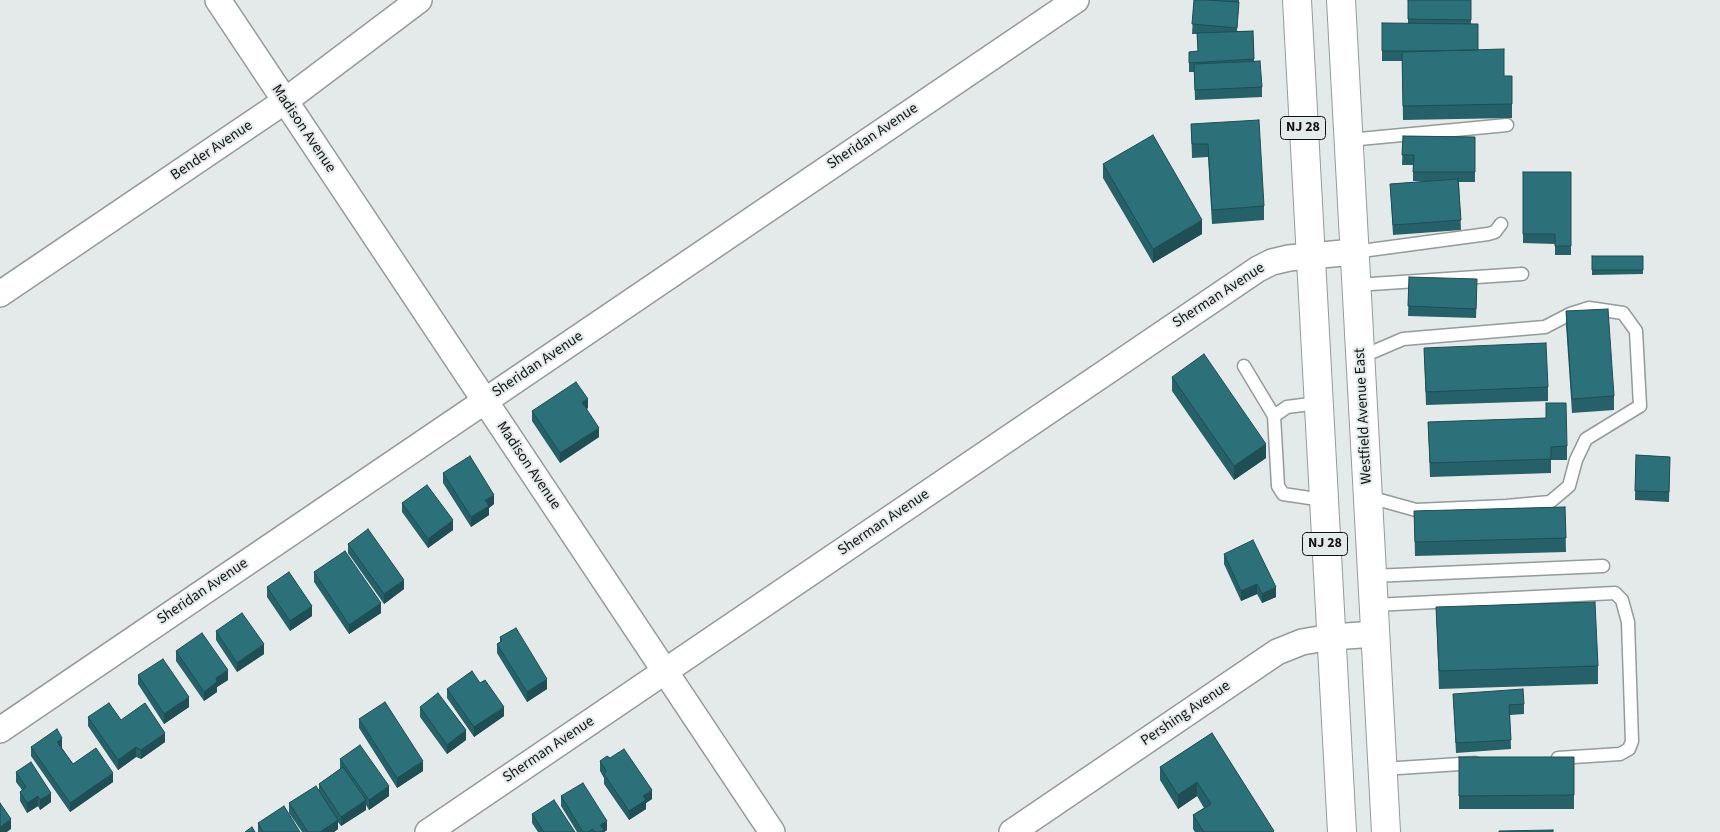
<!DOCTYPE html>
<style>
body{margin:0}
canvas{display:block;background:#e4e9e9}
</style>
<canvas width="1720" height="832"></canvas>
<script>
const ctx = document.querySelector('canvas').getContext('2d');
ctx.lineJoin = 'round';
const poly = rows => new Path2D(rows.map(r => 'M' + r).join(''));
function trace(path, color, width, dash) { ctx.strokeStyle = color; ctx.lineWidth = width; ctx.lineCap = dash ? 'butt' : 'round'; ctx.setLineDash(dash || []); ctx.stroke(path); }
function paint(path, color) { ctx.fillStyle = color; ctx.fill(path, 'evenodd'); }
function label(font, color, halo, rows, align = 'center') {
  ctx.font = font + ' "Source Sans 3",sans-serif'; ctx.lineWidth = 4; ctx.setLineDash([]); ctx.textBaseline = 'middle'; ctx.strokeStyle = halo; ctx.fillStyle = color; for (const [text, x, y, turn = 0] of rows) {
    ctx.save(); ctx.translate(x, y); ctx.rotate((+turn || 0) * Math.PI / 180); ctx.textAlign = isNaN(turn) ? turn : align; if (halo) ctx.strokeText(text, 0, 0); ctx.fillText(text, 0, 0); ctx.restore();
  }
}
const service = poly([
 [1349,140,1507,125],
 [1354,252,1488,234,1495,232,1501,224],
 [1356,285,1522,274],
 [1361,357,1403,339,1545,327,1570,314,1589,308,1623,313,1636,331,1640,406,1586,439,1576,460,1569,486,1550,502,1506,506,1416,510,1380,500,1368,494],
 [1244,366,1274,416],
 [1318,403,1287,407,1274,416,1278,486,1283,494,1323,500],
 [1372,576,1603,566],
 [1374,605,1615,593,1622,600,1628,622,1632,741,1629,749,1620,754,1558,758],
 [1383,769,1475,763]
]);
const minor = poly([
 [218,0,772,832],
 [0,294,285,101,419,0],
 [0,730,1076,0],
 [428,832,1258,269,1272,262,1289,258,1354,252],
 [1012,832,1277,652,1302,642,1331,637,1376,634]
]);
const primary = poly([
 [1297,0,1342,832],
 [1341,0,1386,832]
]);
const wall = poly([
 [1194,0,1239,0,1237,31,1253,31,1254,61,1262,87,1262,97,1195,100,1194,72,1189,72,1189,52,1198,51,1197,34,1192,34],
 [1471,0,1471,24,1478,50,1504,76,1512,104,1512,118,1403,120,1402,61,1382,61,1382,23,1408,24,1408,19],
 [1191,124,1264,206,1264,220,1212,224,1208,157,1192,158],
 [1403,136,1475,137,1475,182,1459,182,1461,230,1393,235,1390,184,1428,181,1413,181,1413,165,1402,165],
 [1103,164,1202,234,1153,263,1103,178],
 [1523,172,1571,172,1571,255,1555,255,1555,244,1523,243],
 [1592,256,1643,256,1643,274,1592,275],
 [1409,277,1477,289,1476,318,1408,316],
 [1566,311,1614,396,1614,410,1572,413,1566,325],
 [1424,348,1548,387,1548,401,1426,405],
 [1172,377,1266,458,1234,480,1172,391],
 [588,408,586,409,599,437,560,463,532,421,532,411],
 [1546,418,1567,446,1567,460,1551,460,1551,473,1430,477,1428,422],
 [1636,455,1670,457,1669,502,1635,500],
 [443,473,494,504,489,508,489,515,471,527,443,483],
 [402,503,453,530,428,548,402,512],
 [1565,507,1566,552,1415,556,1414,511],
 [348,544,404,589,384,604,348,553],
 [1224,554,1276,597,1262,603,1257,594,1241,601,1224,564],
 [314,572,381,613,349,634,314,582],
 [267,587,312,616,290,631,267,597],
 [1436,607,1598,666,1598,684,1439,689],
 [216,631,264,654,237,672,216,640],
 [500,637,547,689,527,702,497,653,497,644,500,642],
 [176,651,228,680,217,687,217,692,204,701,176,661],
 [138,675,189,707,164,724,138,684],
 [447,689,504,716,474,737,447,698],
 [1453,694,1524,704,1524,714,1510,715,1511,749,1456,753],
 [420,707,466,740,447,754,420,717],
 [88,717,121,720,165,742,141,759,136,757,118,770,88,726],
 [359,719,423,771,397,788,359,728],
 [1212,733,1274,832,1195,832,1193,829,1193,815,1204,808,1197,796,1178,809,1160,780,1160,767],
 [31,747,62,747,62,748,73,764,113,782,70,812,31,756],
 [1459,757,1574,757,1574,809,1459,809],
 [340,759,389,796,369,810,366,805,366,810,341,826,338,822,338,829,334,832,302,832,289,813,289,803,319,790,319,784,340,769],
 [600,761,652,799,646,803,646,809,629,820,604,784,604,778,600,771],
 [16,772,51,802,40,810,38,806,27,813,20,801,20,792,22,790,16,782],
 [561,796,607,830,604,832,577,832,561,806],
 [532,814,575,832,538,832,532,823],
 [258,823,300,832,258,832]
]);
const shadedWall = poly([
 [1202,220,1202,234,1153,263,1153,249],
 [588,399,588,408,582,412,582,402],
 [599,428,599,437,560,463,560,453],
 [1266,444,1266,458,1234,480,1234,466],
 [494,495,494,504,489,508,489,515,471,527,471,517,485,500],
 [453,520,453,530,428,548,428,539],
 [404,580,404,589,384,604,384,594],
 [1257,584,1257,594,1241,601,1241,591],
 [1276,587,1276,597,1262,603,1262,594],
 [381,603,381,613,349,634,349,625],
 [312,606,312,616,290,631,290,621],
 [264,644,264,654,237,672,237,663],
 [228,670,228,680,217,687,217,692,204,701,204,692,216,678],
 [547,679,547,689,527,702,527,692],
 [189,697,189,707,164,724,164,714],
 [504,707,504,716,474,737,474,727],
 [466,730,466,740,447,754,447,745],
 [165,733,165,742,141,759,141,750],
 [62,738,62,747,57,751,57,742],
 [136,747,136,757,118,770,118,760],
 [423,761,423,771,397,788,397,778],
 [113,773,113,782,70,812,70,803],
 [1197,782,1197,796,1178,809,1178,795],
 [389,786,389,796,369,810,369,800],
 [652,790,652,799,646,803,646,809,629,820,629,811,643,796],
 [51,793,51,802,40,810,40,800],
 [38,796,38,806,27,813,27,803],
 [366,800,366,810,341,826,341,817],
 [11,819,11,829,7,832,0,832,0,827],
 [338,820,338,829,334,832,320,832],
 [607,821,607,830,604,832,600,832,600,825]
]);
const building = poly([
 [1194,0,1206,0,1239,2,1237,28,1192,24,1194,0],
 [1408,0,1471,0,1471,20,1408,19,1408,0],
 [1382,23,1478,24,1478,50,1414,51,1382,51,1382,23],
 [1253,31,1254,59,1189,63,1189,52,1198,51,1197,33,1253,31],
 [1504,49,1504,76,1512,76,1512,104,1403,106,1402,52,1504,49],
 [1260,61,1262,87,1195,90,1194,64,1260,61],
 [1259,120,1264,206,1212,210,1208,144,1192,144,1191,124,1259,120],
 [1153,135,1202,220,1153,249,1103,164,1153,135],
 [1403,136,1475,137,1475,172,1413,172,1414,155,1402,155,1403,136],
 [1523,172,1571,172,1571,246,1555,246,1555,234,1523,234,1523,172],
 [1458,179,1461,220,1393,225,1390,184,1458,179],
 [1592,256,1643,256,1643,270,1592,270,1592,256],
 [1409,277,1477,279,1476,309,1408,306,1409,277],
 [1608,309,1614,396,1572,399,1566,311,1608,309],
 [1546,343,1548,387,1426,392,1424,348,1546,343],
 [1204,354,1266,444,1234,466,1172,377,1204,354],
 [576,382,588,399,582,402,599,428,560,453,532,411,576,382],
 [1546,403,1566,403,1567,446,1551,447,1551,459,1430,463,1428,422,1546,418,1546,403],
 [1636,455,1670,457,1669,492,1635,491,1636,455],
 [470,456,494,495,485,500,489,506,471,517,443,473,470,456],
 [427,485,453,520,428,539,402,503,427,485],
 [1565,507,1566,538,1415,542,1414,511,1565,507],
 [368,529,404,580,384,594,348,544,368,529],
 [1253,540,1276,587,1262,594,1257,584,1241,591,1224,554,1253,540],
 [345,551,381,603,349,625,314,572,345,551],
 [289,572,312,606,290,621,267,587,289,572],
 [1595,602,1598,666,1439,671,1436,607,1595,602],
 [242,613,264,644,237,663,216,631,242,613],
 [516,628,547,679,527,692,497,644,502,641,500,637,516,628],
 [202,633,228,670,216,678,217,682,204,692,176,651,202,633],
 [163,659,189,697,164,714,138,675,163,659],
 [472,671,480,683,485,680,504,707,474,727,447,689,472,671],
 [1523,689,1524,704,1509,705,1511,740,1456,743,1453,694,1523,689],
 [438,693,466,730,447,745,420,707,438,693],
 [385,702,423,761,397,778,359,719,385,702],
 [109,703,121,720,145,703,165,733,141,750,136,747,118,760,88,717,109,703],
 [57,729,62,738,57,742,73,764,96,748,113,773,70,803,31,747,57,729],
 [1212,733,1274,831,1273,832,1204,832,1193,815,1211,804,1197,782,1178,795,1160,767,1212,733],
 [360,745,389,786,369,800,340,759,360,745],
 [624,749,652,790,643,796,646,800,629,811,604,774,606,771,600,761,607,756,610,758,624,749],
 [1459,757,1574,757,1574,795,1459,796,1459,757],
 [31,762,51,793,40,800,38,796,27,803,20,792,26,787,16,772,31,762],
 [343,767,366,800,341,817,319,784,343,767],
 [583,783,607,821,600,825,604,830,601,832,594,832,593,829,588,832,583,832,561,796,583,783],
 [316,786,338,820,320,832,308,832,289,803,316,786],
 [554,800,575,832,544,832,532,814,554,800],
 [0,803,11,819,0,827,0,803],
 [284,806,300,832,263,832,258,823,284,806],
 [252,827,255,832,245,832,252,827],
 [1553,830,1553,832,1499,832,1499,831,1553,830]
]);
const shields = [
 [1303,128,45],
 [1325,544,45]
];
const shieldNames = [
 ["NJ 28",1303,128],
 ["NJ 28",1325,544]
];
const streetNames = [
 ["Madison Avenue",303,129,56],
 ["Sheridan Avenue",873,137,-34],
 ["Bender Avenue",212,151,-34],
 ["Sherman Avenue",1219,296,-33],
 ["Sheridan Avenue",538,365,-34],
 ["Westfield Avenue East",1364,416,-93],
 ["Madison Avenue",528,466,56],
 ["Sherman Avenue",884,523,-34],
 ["Sheridan Avenue",203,592,-34],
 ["Pershing Avenue",1186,714,-34],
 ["Sherman Avenue",549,750,-34]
];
trace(service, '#969a9b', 15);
trace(minor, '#969a9b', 28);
trace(primary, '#969a9b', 30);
trace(service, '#fff', 12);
trace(minor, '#fff', 25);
trace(primary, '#fff', 28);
paint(wall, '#266068');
paint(shadedWall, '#1f4e55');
paint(building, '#2c7079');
trace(building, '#1f4e55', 1);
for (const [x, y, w] of shields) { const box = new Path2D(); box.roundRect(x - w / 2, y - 11.5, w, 23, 4); ctx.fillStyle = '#e4e9e9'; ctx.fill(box); trace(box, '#111313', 1); }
label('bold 14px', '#111313', null, shieldNames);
label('15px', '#111313', '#e4e9e9', streetNames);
</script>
